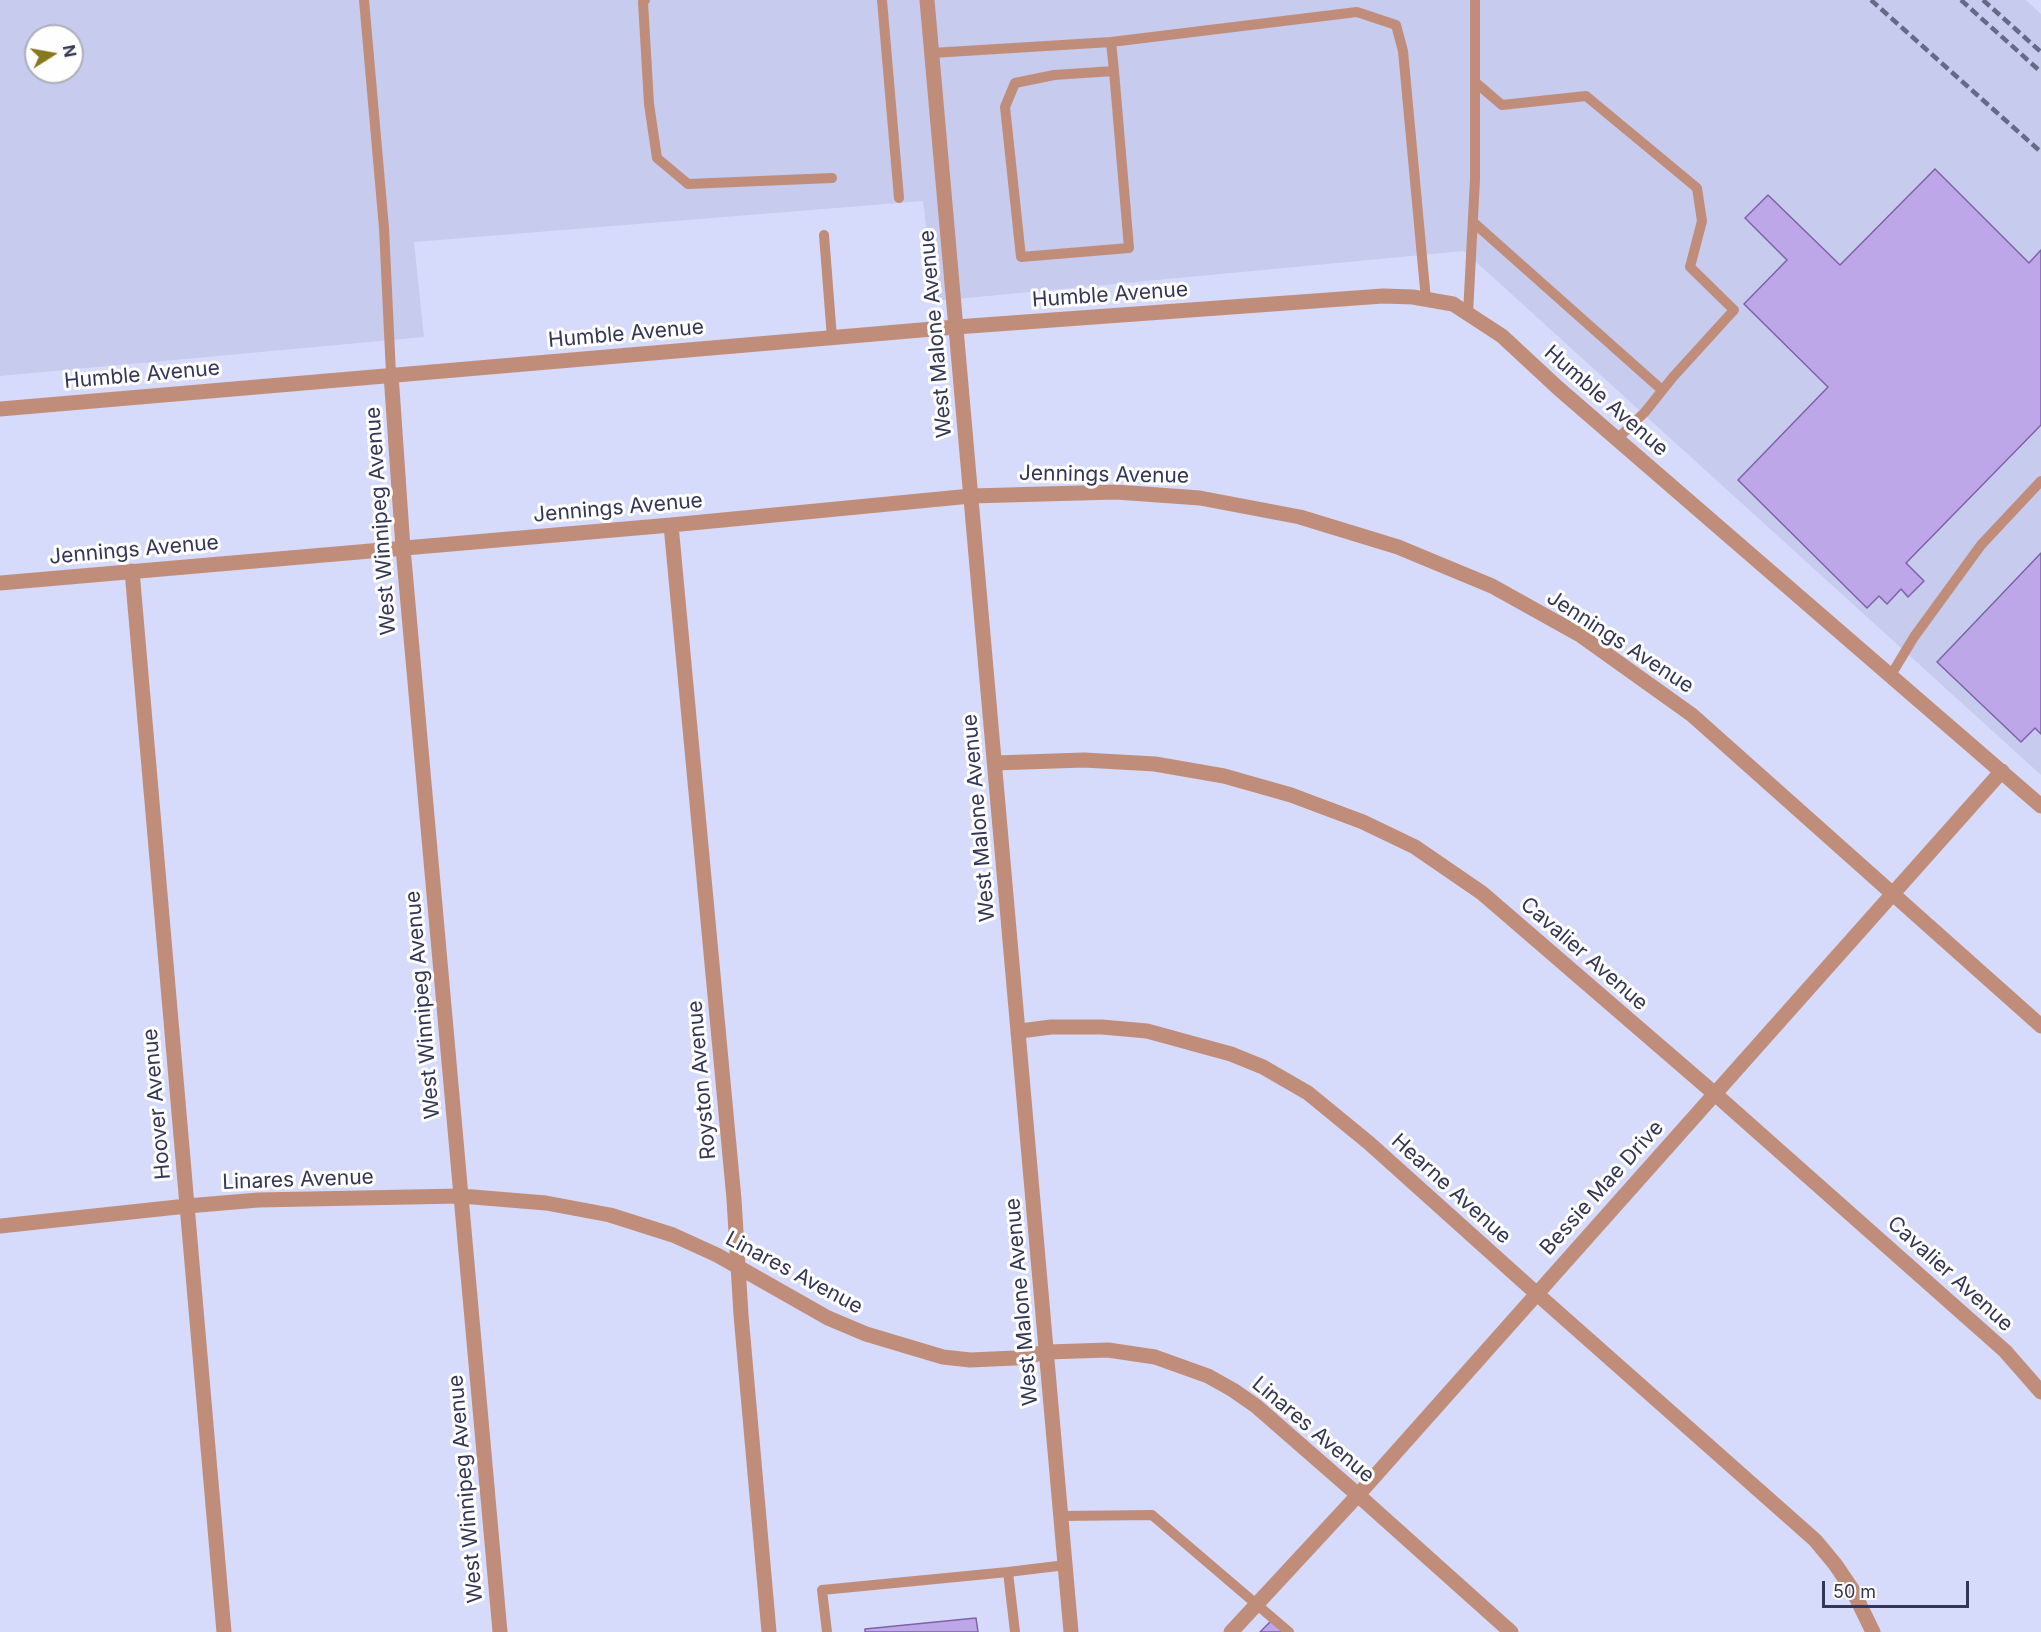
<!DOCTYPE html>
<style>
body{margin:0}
#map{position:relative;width:2041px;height:1632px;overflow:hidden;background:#d7dbfb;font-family:Inter,sans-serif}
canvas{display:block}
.north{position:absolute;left:24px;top:24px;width:60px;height:60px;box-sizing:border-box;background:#fefefe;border:2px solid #adaeba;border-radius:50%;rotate:79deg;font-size:16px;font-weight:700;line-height:24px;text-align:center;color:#343655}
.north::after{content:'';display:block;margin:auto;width:21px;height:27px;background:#87791e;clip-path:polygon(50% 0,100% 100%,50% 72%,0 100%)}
.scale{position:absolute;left:1822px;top:1581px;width:147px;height:27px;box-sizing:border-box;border:3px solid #343655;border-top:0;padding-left:8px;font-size:18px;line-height:21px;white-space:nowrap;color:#343655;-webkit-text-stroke:4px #fefefe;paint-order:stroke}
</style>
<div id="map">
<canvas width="2041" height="1632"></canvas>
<div class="north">N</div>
<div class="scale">50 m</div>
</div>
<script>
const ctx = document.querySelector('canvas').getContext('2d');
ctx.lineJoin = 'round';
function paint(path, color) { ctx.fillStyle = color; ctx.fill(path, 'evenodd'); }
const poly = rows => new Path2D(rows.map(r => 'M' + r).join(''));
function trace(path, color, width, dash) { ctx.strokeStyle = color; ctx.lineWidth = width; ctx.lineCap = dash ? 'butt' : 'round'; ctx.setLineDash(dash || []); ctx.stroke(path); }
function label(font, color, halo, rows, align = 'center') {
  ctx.font = font + ' Inter,sans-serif'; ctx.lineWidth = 6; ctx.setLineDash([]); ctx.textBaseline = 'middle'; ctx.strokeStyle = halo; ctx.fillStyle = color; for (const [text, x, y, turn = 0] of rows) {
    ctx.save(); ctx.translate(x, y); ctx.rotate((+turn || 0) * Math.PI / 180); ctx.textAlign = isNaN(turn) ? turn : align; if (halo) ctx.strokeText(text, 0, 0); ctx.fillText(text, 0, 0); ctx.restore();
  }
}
const built = poly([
 [0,0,2026,0,2041,14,2041,775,1464,251,935,301,923,201,414,242,424,337,0,376],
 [36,36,72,36,72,72,36,72]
]);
const building = poly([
 [1935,169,2029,263,2041,250,2041,425,1906,563,1924,581,1908,597,1901,589,1887,604,1879,596,1867,608,1738,480,1828,387,1744,304,1787,260,1745,218,1768,195,1840,265,1935,169],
 [2041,553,2041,734,2035,728,2021,742,1937,662,2041,553],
 [976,1618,978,1632,865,1632,865,1629,976,1618],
 [1272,1620,1283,1632,1260,1632,1272,1620]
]);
const service = poly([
 [364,0,384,228,391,374],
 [645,0,643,2,649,104,657,158,688,184,832,178],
 [882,0,899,198],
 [1111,42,1357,12,1396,25,1403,51,1426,300],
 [932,53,1111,42,1114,71,1129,248,1021,257,1005,107,1015,83,1054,75,1114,71],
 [1475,82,1502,105,1586,96,1697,188,1702,221,1690,267,1734,310,1673,377,1645,412,1617,439],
 [1473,222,1662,390],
 [824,235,832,338],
 [1468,314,1475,179,1475,0],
 [1891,675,1914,637,1981,545,2041,481],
 [1062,1516,1152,1515,1289,1632],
 [827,1632,822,1590,1008,1572],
 [1015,1632,1008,1572,1066,1565]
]);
const minor = poly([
 [391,374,403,548,500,1632],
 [0,409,956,327,1383,296,1413,297,1453,304,1502,336,1558,388,2041,806],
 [671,525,734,1199,741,1315,769,1632],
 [132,571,224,1632],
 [0,583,671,525,971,496,1116,492,1200,498,1300,517,1398,547,1492,586,1580,635,1692,715,2041,1026],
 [995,763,1084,760,1155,764,1224,776,1291,795,1363,822,1415,847,1482,893,1715,1094,2005,1351,2041,1392],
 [1020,1031,1051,1027,1102,1027,1147,1031,1231,1054,1263,1067,1308,1093,1369,1143,1536,1293,1815,1540,1835,1564,1852,1589,1873,1632],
 [0,1226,187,1206,258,1200,461,1196,546,1203,610,1215,673,1235,717,1255,828,1318,866,1334,943,1357,970,1360,1015,1358,1048,1352,1108,1350,1155,1357,1208,1376,1233,1390,1256,1406,1358,1495,1511,1632],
 [1231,1632,1358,1495,2002,771]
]);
const tertiary = poly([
 [927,0,1071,1632]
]);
const rail = poly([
 [1871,0,2041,152],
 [1961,0,2041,72],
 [1983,0,2041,52]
]);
const streetNames = [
 ["Humble Avenue",1110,295,-4],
 ["Humble Avenue",626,334,-5],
 ["West Malone Avenue",936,334,-95],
 ["Humble Avenue",142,375,-5],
 ["Humble Avenue",1606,401,41],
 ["Jennings Avenue",1104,475,1],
 ["Jennings Avenue",618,508,-5],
 ["West Winnipeg Avenue",381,521,-94],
 ["Jennings Avenue",134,550,-5],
 ["Jennings Avenue",1620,642,33],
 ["West Malone Avenue",979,818,-95],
 ["Cavalier Avenue",1584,954,41],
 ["West Winnipeg Avenue",423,1005,-95],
 ["Royston Avenue",702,1080,-95],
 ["Hoover Avenue",157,1104,-95],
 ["Linares Avenue",298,1180,-2],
 ["Bessie Mae Drive",1602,1188,-48],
 ["Hearne Avenue",1451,1189,42],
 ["Linares Avenue",794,1273,28],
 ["Cavalier Avenue",1950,1274,42],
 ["West Malone Avenue",1022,1302,-95],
 ["Linares Avenue",1313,1430,40],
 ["West Winnipeg Avenue",466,1489,-95]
];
paint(built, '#c7cbed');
paint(building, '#bea7e8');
trace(building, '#7d62a8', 1.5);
trace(service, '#c18d7b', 10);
trace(minor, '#c18d7b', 15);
trace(tertiary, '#c18d7b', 15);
trace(rail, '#666988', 4.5, [9, 4.5]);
label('21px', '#343655', '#fefefe', streetNames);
</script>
